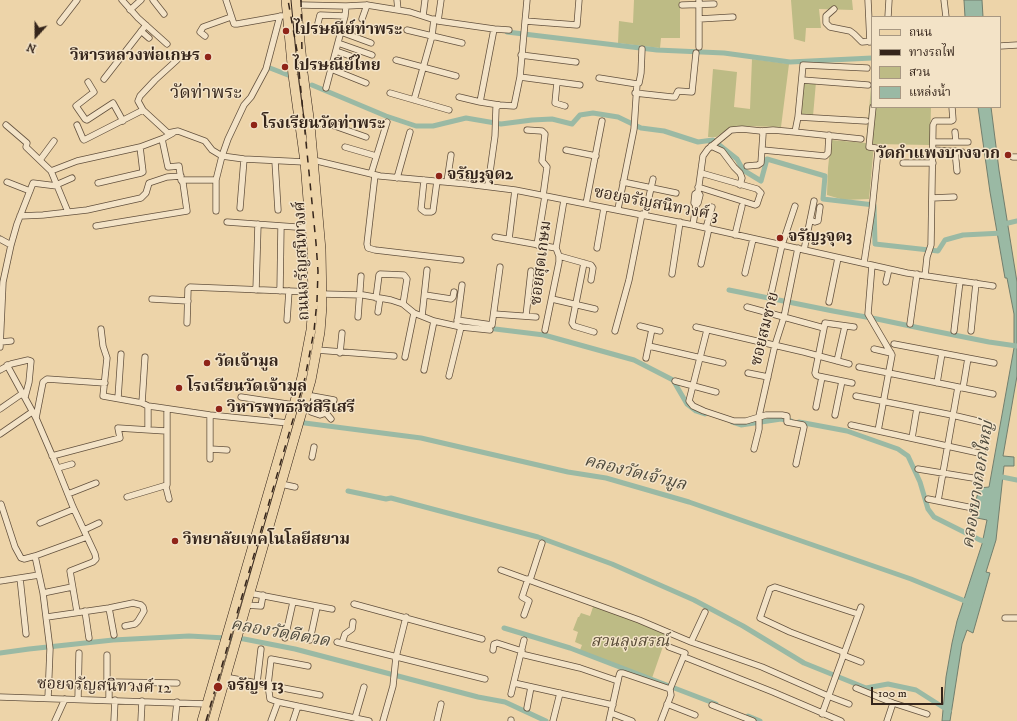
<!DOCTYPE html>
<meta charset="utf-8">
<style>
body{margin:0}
#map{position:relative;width:1017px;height:721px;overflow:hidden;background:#edd4a9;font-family:"IM FELL DW Pica","Noto Serif Thai",serif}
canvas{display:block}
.legend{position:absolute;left:871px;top:16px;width:130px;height:92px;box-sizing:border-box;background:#f3e3c7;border:1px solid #a79782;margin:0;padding:5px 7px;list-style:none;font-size:12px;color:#35251b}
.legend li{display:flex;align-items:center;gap:8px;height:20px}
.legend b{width:20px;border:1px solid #a79782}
.north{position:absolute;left:16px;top:16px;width:40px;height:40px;-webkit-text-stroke:3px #f3e3c7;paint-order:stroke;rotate:201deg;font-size:11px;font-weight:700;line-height:16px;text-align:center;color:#35251b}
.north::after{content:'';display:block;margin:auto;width:14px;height:18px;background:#35251b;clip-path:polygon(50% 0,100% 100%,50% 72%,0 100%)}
.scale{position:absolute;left:871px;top:687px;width:72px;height:18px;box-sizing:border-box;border:2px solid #35251b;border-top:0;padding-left:5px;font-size:12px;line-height:14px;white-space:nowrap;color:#35251b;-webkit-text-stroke:3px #f3e3c7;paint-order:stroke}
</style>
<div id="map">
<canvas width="1017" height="721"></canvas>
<ul class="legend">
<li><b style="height:5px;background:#edd4a9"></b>ถนน</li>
<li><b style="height:5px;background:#35251b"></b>ทางรถไฟ</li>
<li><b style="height:11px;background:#bdbb85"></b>สวน</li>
<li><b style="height:11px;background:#9ab9a4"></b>แหล่งน้ำ</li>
</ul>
<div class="north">N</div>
<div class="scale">100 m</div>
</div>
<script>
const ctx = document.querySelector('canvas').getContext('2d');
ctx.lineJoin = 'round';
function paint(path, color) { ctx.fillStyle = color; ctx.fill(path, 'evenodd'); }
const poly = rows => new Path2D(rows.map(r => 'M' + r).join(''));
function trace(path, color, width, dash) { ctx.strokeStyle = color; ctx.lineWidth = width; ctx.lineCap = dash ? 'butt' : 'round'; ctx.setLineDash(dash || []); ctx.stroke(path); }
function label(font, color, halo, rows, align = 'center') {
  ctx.font = font + ' "IM FELL DW Pica","Noto Serif Thai",serif'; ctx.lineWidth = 3; ctx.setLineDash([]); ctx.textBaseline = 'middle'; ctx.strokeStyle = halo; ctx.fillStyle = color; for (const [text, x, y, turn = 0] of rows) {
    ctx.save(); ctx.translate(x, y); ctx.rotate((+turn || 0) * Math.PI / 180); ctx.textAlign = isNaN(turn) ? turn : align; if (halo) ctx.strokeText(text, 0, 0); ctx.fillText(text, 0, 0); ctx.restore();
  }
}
const green = poly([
 [634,0,680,0,680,38,661,38,660,48,618,43,619,21,633,23],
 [791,0,852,0,853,10,819,9,821,28,806,28,805,42,794,39],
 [752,59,789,64,781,127,743,126,725,131,716,137,708,137,713,69,737,72,734,107,750,109],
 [872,76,872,107,931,107,930,145,874,144,869,199,844,200,827,195,828,168,831,140,866,143],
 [804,81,816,82,813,116,800,115],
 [594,604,668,632,652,678,580,650,582,645,575,642,578,632,573,630,578,617,579,617,581,613,590,616]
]);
const water = poly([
 [964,0,982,0,983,17,965,17,964,0],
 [978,107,991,107,999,170,1017,282,1017,376,1003,456,1014,457,1014,466,1004,466,996,540,986,572,990,573,973,633,967,630,962,644,950,721,942,721,946,677,952,643,957,621,982,544,987,520,972,517,979,488,989,487,1014,348,1014,314,1007,278,1005,278,990,192,978,107]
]);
const canal = poly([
 [507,32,657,50,724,53,790,62,872,58],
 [270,68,288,75],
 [312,85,386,116,416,126,433,126,466,118,501,124,532,120,552,119,572,124,580,115,593,113,618,117,641,128,664,131,698,142,713,140,737,159,743,170,761,181,767,159,825,176,823,199,874,205,875,244,938,251,945,240,963,235,1003,233],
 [1004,224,1017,221],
 [729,290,833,311,877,319,934,331,989,342,1017,346],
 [487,328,544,335,634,360,673,380,687,404,696,411,705,414],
 [297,422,421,438,568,472,606,478,689,502,911,579,970,603],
 [732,422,741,425,781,419,791,421],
 [799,422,847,431,898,449,908,456,920,482,928,509,934,517,980,540,988,542],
 [997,476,1017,480],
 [348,491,386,499,391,498,538,537,612,564,694,600,743,626,804,663,866,688,888,684,916,690,949,711],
 [504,628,570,648,716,704],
 [0,653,29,649,113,640,189,636,244,639,295,649,478,697,505,702,546,721],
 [748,716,760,721]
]);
const minor = poly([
 [122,0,138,18,167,44],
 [153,0,164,14],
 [226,0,234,24,237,24,282,16],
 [397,0,398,10],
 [868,0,870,42],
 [944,0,946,17],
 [301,5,346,6,367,5,410,12,438,21,494,29,509,30],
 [682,5,714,4],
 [834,9,826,16,826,23,830,27,850,31,854,34,862,42,872,41],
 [130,10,141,0],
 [423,16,425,0],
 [888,17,889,0],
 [362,19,367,5],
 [699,19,733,17],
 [438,21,441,0],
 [525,21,577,25,579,0],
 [60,22,77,0],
 [318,23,320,15,345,16],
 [407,30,462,43],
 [141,31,149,38],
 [341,32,371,43],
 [205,36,200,32,203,27,231,17],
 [338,43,372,55],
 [1000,46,1017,45],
 [699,47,699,0],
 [336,51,356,58],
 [521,55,576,62],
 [177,60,155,80,140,96,138,101,143,110,168,133,178,131,205,141,212,150,222,156,244,159,305,162],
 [396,60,456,76],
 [331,69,366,83],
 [520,77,580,85],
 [599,78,637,84,634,129,618,209],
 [104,79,146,25],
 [802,80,868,85],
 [88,82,94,92,76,106,85,119,87,120,113,103,123,121],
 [557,82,555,103,565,106],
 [637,84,639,83,641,73,642,49],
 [326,88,345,16,346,6],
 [390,93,449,110],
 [635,93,672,97,675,97,678,91,692,92,696,53],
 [459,97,480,102,499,105,514,106,520,77,527,0],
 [414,100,432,36,434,19],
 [480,102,494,29],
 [798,117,866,121],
 [6,125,27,143,26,147,51,171,68,212],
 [77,125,83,139,84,140,143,110],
 [310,125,316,123,329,124,366,137],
 [527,130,542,131,545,134,542,161,547,167,543,196],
 [795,132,861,139],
 [955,132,956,142],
 [934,142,968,142],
 [711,146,722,151,734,167,740,173,742,178,740,185],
 [345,147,376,156],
 [566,150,596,156],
 [763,150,825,156,828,153,829,135],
 [934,150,962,152],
 [955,151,957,171],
 [1013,157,1017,157],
 [40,160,54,141],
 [313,160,380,176,467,184,515,190,693,225,907,273,993,286],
 [275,161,278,210],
 [903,163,933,163],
 [747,166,758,165,761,163,763,134,761,131],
 [51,171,77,161,140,147,164,138,173,133],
 [371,174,387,122],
 [375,175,367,244,368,248,375,250,461,260],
 [397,178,410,132],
 [181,180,216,180],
 [424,180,421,209,425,212,431,212,433,211,437,181],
 [7,182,30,191],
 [447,182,451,155],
 [623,182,676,193],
 [98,183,141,173,143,172,140,147],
 [56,185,72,178],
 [488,186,495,136,496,108,499,105],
 [698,187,755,205,757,204,760,195,761,193,757,189,701,173],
 [932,198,954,197],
 [586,204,602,121],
 [696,205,694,203,695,194,698,192,703,156,708,149,731,130,742,129,761,131,773,130,795,132,798,117,803,65,867,68],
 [240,208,244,159],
 [216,211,216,180,222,156,228,139,244,105,251,97,266,69,280,16],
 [645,215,653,179],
 [20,216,43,215,87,210,141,198,146,193,149,183,167,177,181,176],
 [810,220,815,222,818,221,820,207],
 [227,222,310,228],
 [693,225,696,205,698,203,700,195,698,192],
 [96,226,187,211,183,183,181,180,179,166,168,167,162,139],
 [706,228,712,207],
 [735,235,742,206],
 [495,237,556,248],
 [0,239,11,245],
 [509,239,515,190],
 [537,245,545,196],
 [597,248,604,208],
 [804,250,814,201],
 [559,256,591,265,593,268,591,280],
 [584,263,572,323,574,326,594,332],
 [864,263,872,210,878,151,876,148,869,147,873,107],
 [701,264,709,228],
 [872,265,868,314,892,355,878,431],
 [745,273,753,239],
 [672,274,680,222],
 [925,276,927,257,931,245,933,125,935,121,951,121,953,120,952,107],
 [886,282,889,269],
 [256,290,258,224],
 [280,291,281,226],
 [322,294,363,295,391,300,403,304,414,313,434,321,461,327,490,330],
 [771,294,782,245,795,206],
 [425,295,451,299,453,297,454,292],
 [376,298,379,275,380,274,404,275,407,279,403,304],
 [152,299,188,301],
 [552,299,595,309],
 [829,302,838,258],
 [747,307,824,328],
 [378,312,380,298],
 [494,314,536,317],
 [422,316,427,270],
 [526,316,531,271],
 [358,317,361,276],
 [287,320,289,291],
 [457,320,492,325,500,267],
 [187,323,188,289,190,287,313,292],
 [457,323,462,285],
 [910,324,917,274],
 [640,326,660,331],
 [696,327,804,352,849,364],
 [101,329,103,346,107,358,103,396,142,403,148,406,156,407,210,415,288,423],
 [545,330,559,262,559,256,556,248,564,200],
 [707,330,689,401,693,406,704,411,734,421,746,421,766,415,782,415,787,416,787,422,803,425,804,427,796,464],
 [615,331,629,280,642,214],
 [954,331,960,281],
 [971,331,976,283],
 [1,342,11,341],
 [894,344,994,363],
 [649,346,723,363],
 [0,347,3,282,11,245,17,224,33,183,57,186],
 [874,349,891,353],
 [317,350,394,356],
 [340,353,342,333],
 [405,357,414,313],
 [646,358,652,329],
 [837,361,845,326],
 [7,365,36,418,55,462,73,507,95,554,96,559,93,562,70,571,77,612],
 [859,367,993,394],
 [0,370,11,364,28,360,31,361,29,382,25,397],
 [424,370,434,321],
 [748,373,768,377],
 [449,376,461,327],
 [675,381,716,392],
 [852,383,818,376,816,375,815,373,825,323,854,327],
 [937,383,942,353],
 [963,388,968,358],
 [312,396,334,400],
 [241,397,294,405],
 [315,397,311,408,311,412,320,415,326,413,331,419],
 [118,398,121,354],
 [142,403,145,357],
 [816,407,822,377],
 [0,409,23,393],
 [210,415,210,449,227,450],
 [835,415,842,381],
 [36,418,43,382,47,379,105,383],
 [851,425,979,453,982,453,983,450,988,426,986,423,952,415,856,396],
 [148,426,148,406],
 [0,434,32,412],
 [912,438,917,408],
 [754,449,759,429,759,416,775,345,784,317,798,248],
 [52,456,120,438,118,428,166,431],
 [312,457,314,447],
 [210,459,210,449],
 [58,468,72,464],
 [918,469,979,479],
 [281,484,295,487],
 [166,487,169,499],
 [68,494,96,483],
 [127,497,167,485,167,409],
 [928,499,968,507],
 [938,501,958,387],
 [1,504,15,547,21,558,24,559,35,556,87,537],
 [40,523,74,509],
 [84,530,99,523],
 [35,556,43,593,50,649,48,698],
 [501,570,639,620,691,642,762,667,828,696,849,704],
 [20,578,26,634],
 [530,580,542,543],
 [0,581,39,575],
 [43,593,72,587],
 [249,593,332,609],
 [354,604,482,639],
 [246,605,261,606,263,595],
 [109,608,114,635],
 [85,611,89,638],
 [524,615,529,601,522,597,528,579],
 [47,617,109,608,133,603,141,605,143,607,144,611,138,621,135,624,125,626],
 [1005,618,1017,618],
 [285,638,293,602],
 [310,640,317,607],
 [337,642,485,679],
 [691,642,705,612],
 [342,643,345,634,352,629,353,622],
 [669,647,685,653,670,689],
 [493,650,494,644,497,643,522,651],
 [843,652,790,632,760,618,770,589,775,587,858,614],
 [521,654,580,668,618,681],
 [843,655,861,662],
 [687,658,773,692,841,721],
 [308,666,271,659,268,685,270,699,278,702,369,721],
 [225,677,320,695],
 [257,683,261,649],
 [514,683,613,705],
 [107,687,107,655],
 [856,688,893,703,927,714],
 [511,694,524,640],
 [0,697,207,704],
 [78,699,79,653],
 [109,700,109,685,112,682,177,683],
 [667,704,695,715],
 [712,705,753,721],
 [527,708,531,687],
 [611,713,632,721],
 [822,714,861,607],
 [355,718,364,687],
 [55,721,65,699],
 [114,721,115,700],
 [141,721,142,701],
 [175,721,177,702],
 [271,721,278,702],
 [293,721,298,706],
 [383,721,393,686,396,657,406,617],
 [437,721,441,704],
 [511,721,511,720],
 [553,721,560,693],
 [609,721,619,676,620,673,623,673,670,689,671,695,661,721],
 [887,721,893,703]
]);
const primary = poly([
 [202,721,302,377,311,330,313,305,312,250,305,162,293,75,286,0],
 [213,721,311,380,320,332,322,306,321,250,310,125,303,73,296,0]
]);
const rail = poly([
 [301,0,302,53],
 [206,721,305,378,314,331,317,301,318,271,316,243,297,51,288,0]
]);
const markers = [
 [286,31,4,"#8f2418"],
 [208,57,4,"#8f2418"],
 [285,67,4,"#8f2418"],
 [254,125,4,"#8f2418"],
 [1008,155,4,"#8f2418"],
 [439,176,4,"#8f2418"],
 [780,238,4,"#8f2418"],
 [207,363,4,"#8f2418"],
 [179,388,4,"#8f2418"],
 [219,409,4,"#8f2418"],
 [175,541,4,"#8f2418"],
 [218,687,5,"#8f2418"]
];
const poiNames = [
 ["ไปรษณีย์ท่าพระ",294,31],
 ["วิหารหลวงพ่อเกษร",200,57,"right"],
 ["ไปรษณีย์ไทย",293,67],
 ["โรงเรียนวัดท่าพระ",262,125],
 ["วัดกำแพงบางจาก",1000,155,"right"],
 ["จรัญ3จุด2",447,176],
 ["จรัญ3จุด3",788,238],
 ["วัดเจ้ามูล",215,363],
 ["โรงเรียนวัดเจ้ามูล",187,388],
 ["วิหารพุทธวัชสิริเสรี",227,409],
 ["วิทยาลัยเทคโนโลยีสยาม",183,541],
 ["จรัญฯ 13",227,687]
];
const streetNames = [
 ["ซอยจรัญสนิทวงศ์ 3",656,205,11],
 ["ถนนจรัญสนิทวงศ์",303,261,-92],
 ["ซอยสุดเกษม",542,263,-83],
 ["ซอยสมชาย",766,329,-76],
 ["ซอยจรัญสนิทวงศ์ 12",104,687,2]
];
const parkNames = [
 ["สวนลุงสรณ์",630,643]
];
const waterNames = [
 ["คลองวัดเจ้ามูล",635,474,14],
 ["คลองบางกอกใหญ่",979,485,-81],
 ["คลองวัดดีดวด",280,634,10]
];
const quarterNames = [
 ["วัดท่าพระ",206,94]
];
paint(green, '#bdbb85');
paint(water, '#9ab9a4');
trace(water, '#727e6d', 1);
trace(canal, '#9ab9a4', 5);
trace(minor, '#63513e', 7);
trace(primary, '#35251b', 10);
trace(minor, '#f3e3c7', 5.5);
trace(primary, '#edd4a9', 9);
trace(rail, '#35251b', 1.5, [7, 7]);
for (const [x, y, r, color] of markers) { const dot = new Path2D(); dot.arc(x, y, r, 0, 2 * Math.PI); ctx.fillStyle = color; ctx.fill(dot); trace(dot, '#f3e3c7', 1.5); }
label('bold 16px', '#35251b', '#f3e3c7', poiNames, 'left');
label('16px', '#35251b', '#f3e3c7', streetNames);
label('italic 16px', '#574a36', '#f3e3c7', parkNames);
label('italic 17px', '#4e4a3d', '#f3e3c7', waterNames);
label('18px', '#35251b', '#f3e3c7', quarterNames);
</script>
